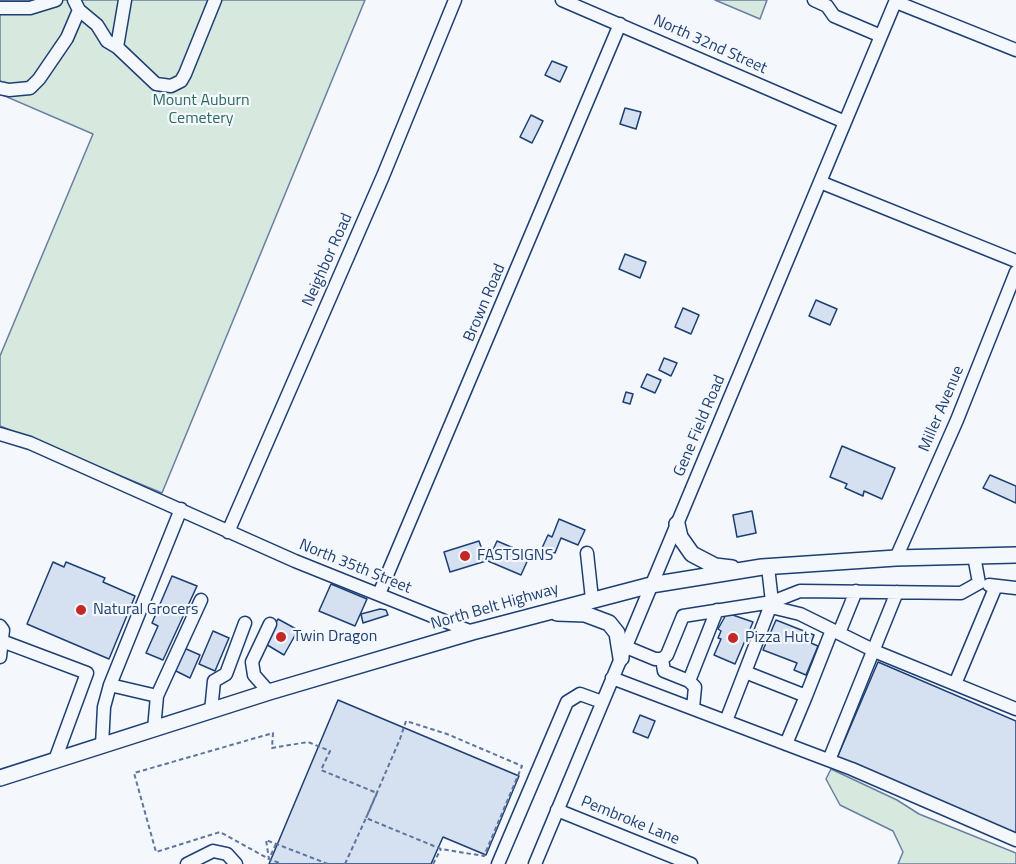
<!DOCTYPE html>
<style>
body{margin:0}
canvas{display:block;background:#f4f7fb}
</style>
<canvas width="1016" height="864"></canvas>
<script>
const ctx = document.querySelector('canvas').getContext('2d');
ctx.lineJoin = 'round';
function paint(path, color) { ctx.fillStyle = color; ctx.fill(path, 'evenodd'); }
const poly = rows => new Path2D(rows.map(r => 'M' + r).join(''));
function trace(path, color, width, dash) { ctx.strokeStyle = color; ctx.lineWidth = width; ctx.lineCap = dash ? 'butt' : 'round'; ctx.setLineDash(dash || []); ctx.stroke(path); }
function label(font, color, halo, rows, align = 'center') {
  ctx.font = font + ' "Titillium Web",sans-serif'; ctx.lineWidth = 4.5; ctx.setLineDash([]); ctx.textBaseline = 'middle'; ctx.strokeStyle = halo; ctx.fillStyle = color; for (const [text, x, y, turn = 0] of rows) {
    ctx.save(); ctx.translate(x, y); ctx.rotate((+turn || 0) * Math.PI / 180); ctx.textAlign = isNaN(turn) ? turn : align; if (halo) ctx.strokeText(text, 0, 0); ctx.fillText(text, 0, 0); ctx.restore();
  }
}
const green = poly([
 [0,0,365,0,162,493,0,426,0,356,93,134,0,94,0,0],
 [715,0,767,0,760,19,715,0],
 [831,769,897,800,919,814,1016,853,1016,864,898,864,903,852,893,831,840,805,826,779,831,769]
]);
const building = poly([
 [552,61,567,67,560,82,545,75,552,61],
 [625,108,641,112,636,129,620,124,625,108],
 [531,115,543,121,532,143,520,137,531,115],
 [625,254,646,262,640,278,619,269,625,254],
 [816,300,837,309,830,325,809,316,816,300],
 [683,308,699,315,691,334,675,327,683,308],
 [664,358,677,363,671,376,659,370,664,358],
 [647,374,661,380,655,393,641,387,647,374],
 [626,392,633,394,630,404,623,402,626,392],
 [842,446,895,468,882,499,864,491,863,496,845,488,847,484,830,477,842,446],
 [990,475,1016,486,1016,503,983,488,990,475],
 [752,511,756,533,737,537,733,515,752,511],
 [559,519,585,530,578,545,561,538,555,553,542,548,548,535,552,537,559,519],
 [479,541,486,561,450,572,444,552,479,541],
 [497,541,530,555,521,575,488,561,497,541],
 [53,562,64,567,66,562,105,578,103,582,135,596,109,659,27,624,53,562],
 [172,576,197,586,163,660,146,653,158,626,152,623,172,576],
 [331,584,367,599,355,626,319,611,331,584],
 [380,609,386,610,388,615,363,623,361,614,380,609],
 [727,613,753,622,735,664,714,655,721,639,718,638,721,631,718,629,727,613],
 [278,619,298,630,284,655,264,643,278,619],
 [776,620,814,635,811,643,818,646,806,675,794,670,797,663,763,650,776,620],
 [213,631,229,638,215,671,199,664,213,631],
 [184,648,200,655,190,678,174,670,184,648],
 [878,662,1016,721,1016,834,837,758,878,662],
 [338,700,519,776,486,855,443,837,431,864,269,864,338,700],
 [640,715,655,721,648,738,633,732,640,715]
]);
const path = poly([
 [276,844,269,859,282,864],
 [328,864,266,840,269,859,220,832,156,852,134,773,273,733,272,748,308,742,330,751,321,770,377,793,366,818,400,739,406,721,447,734,522,766,484,856,441,849,366,818,345,864],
 [433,864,441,849]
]);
const minor = poly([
 [74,0,79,10,97,25,107,41,117,47],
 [125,0,117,47,156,84,171,86,181,81,185,74,215,0],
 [562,0,845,122],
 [814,0,827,6,834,16,881,36],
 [896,2,1016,50],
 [0,8,30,8,56,0],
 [0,88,9,90,30,88,39,79,67,38,79,10],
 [820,182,1016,261],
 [0,434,30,443,295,561,472,632],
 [228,532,383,176,455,0],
 [587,553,592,599],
 [896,558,957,420,1016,272],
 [989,585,1016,588],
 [379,594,620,24],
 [771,607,800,614,879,653,1016,709],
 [0,626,3,630,0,657],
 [839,633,856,591],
 [2,641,87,673,55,760],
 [626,647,655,659,662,659,667,655,683,616,772,602,800,591,961,593,979,583,974,556],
 [662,659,664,671,689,681,717,610],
 [745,672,806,696,832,630],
 [612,678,852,769,1016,840],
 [689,681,695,687,693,708],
 [955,684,996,586],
 [110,685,181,509],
 [269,692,254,675,252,662,270,624],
 [157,696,201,600],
 [211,711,214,681,226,674,245,623],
 [726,721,772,602,768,567],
 [786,744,806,696],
 [102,745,104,707,110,685,157,696,154,729],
 [829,760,897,592],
 [557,810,691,864],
 [187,864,213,851,227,854,236,864],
 [498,864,567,702,580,694,602,702],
 [535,864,896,0]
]);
const major = poly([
 [677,524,680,537,692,554,715,566,732,568],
 [557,613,585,614,609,623,617,633,621,658],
 [0,778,269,692,472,632,651,585,762,567,896,558,1016,555]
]);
const markers = [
 [465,556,6,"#c62828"],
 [81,610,6,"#c62828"],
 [281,637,6,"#c62828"],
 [733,638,6,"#c62828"]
];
const streetNames = [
 ["North 32nd Street",710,45,24],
 ["Neighbor Road",328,260,-66],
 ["Brown Road",485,303,-67],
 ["Miller Avenue",942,409,-67],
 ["Gene Field Road",700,426,-67],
 ["North 35th Street",355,567,22],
 ["North Belt Highway",495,607,-16],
 ["Pembroke Lane",630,821,22]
];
const parkNames = [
 ["Mount Auburn",201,101],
 ["Cemetery",201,119]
];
const poiNames = [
 ["FASTSIGNS",477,556],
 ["Natural Grocers",93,610],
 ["Twin Dragon",293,637],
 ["Pizza Hut",745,638]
];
paint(green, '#d7e8df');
trace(green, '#687fa3', 1.5);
paint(building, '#d5e0f0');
trace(building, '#1d3f73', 1.5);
trace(minor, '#1d3f73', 15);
trace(major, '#1d3f73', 18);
trace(path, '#5e769c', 2, [4.5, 3]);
trace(minor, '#f4f7fb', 12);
trace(major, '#f4f7fb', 15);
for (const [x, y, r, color] of markers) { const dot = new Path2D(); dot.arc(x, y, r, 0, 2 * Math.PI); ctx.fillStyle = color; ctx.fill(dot); trace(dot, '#f4f7fb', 2); }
label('16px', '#1d3f73', '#f4f7fb', streetNames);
label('16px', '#2c6c60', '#f4f7fb', parkNames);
label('16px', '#1d3f73', '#f4f7fb', poiNames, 'left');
</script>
